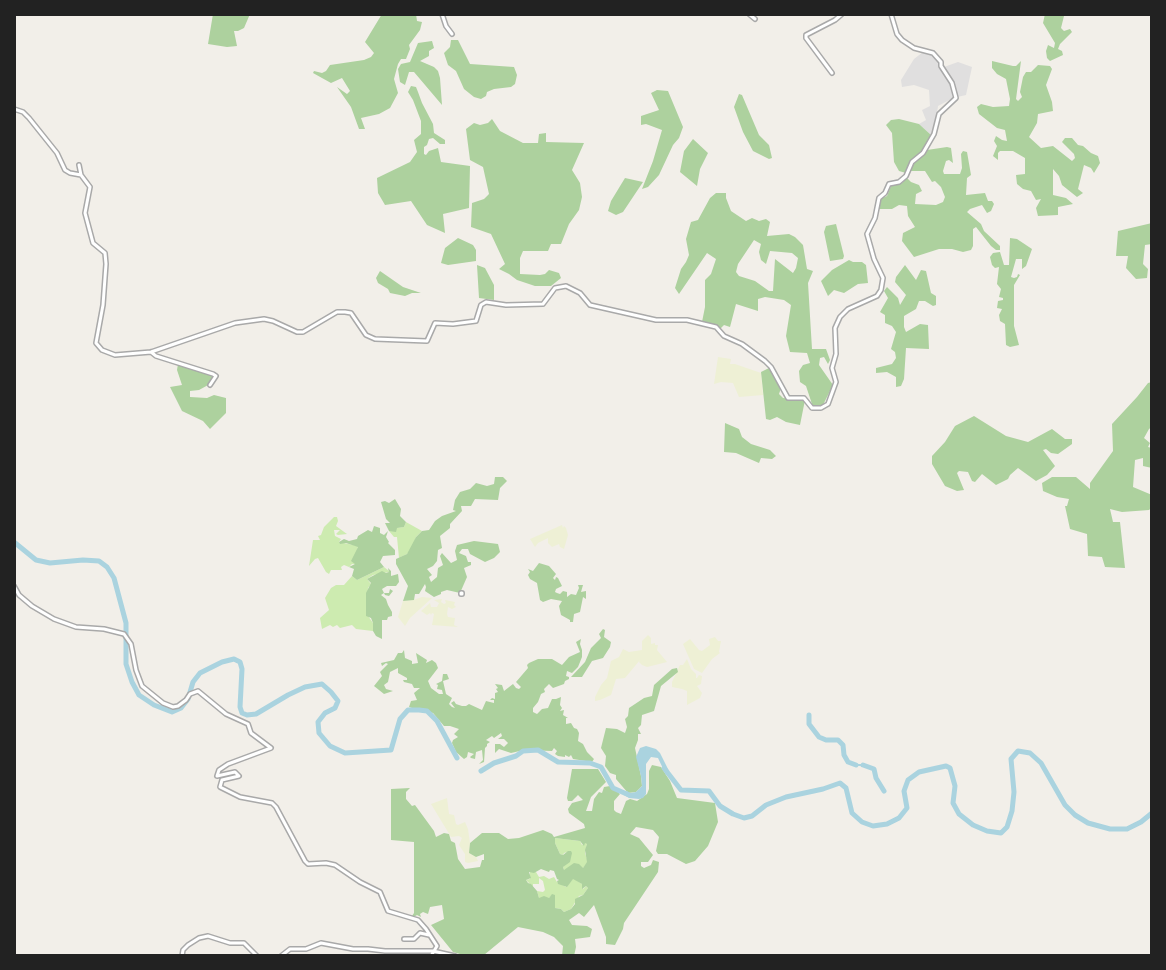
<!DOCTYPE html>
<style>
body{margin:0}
#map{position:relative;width:1166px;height:970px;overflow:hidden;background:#f2efe9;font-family:"Nunito Sans",sans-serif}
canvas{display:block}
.frame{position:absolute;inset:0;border:16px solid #222;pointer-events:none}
</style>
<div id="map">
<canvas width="1166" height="970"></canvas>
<div class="frame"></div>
</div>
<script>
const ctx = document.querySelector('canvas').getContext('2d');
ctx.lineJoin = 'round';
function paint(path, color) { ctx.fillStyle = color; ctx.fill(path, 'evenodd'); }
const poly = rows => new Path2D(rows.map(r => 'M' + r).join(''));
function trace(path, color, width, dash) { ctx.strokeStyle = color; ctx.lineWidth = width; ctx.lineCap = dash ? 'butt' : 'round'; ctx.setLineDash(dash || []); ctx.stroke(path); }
const residential = poly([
 [923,52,933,54,944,67,958,62,972,67,966,95,953,98,938,106,935,127,931,135,919,124,926,120,922,110,930,106,929,90,914,85,902,87,901,80,914,59]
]);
const farmland = poly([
 [718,357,731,359,730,364,735,364,761,373,763,395,739,397,733,383,721,382,714,384],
 [562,525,563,528,564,526,566,528,568,535,564,549,560,547,559,544,552,547,548,543,548,538,538,543,535,547,530,539],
 [422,597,432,598,410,618,405,626,398,617,403,601,413,600],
 [442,599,441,602,444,604,446,603,445,600,455,602,454,605,456,607,452,609,448,607,447,614,448,617,455,618,454,625,458,627,432,625,434,614,432,613,431,615,430,613,427,615,421,611,430,603,431,607,437,607,439,603,434,600],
 [648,635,651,638,651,644,655,643,655,645,658,645,657,650,667,662,647,667,642,665,639,662,640,660,625,678,616,679,611,695,600,700,595,701,595,697,601,685,607,678,611,661,619,657,623,649,629,652,642,650,642,641],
 [715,637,718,641,721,641,719,652,720,653,712,659,702,673,694,669,683,644,690,639,699,650,702,651,710,645,709,639],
 [687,659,691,669,696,674,696,678,697,678,699,675,702,676,701,684,697,686,702,693,700,698,687,705,687,691,682,689,672,687,672,682,680,665,683,665],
 [447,798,449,814,454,815,456,824,458,825,465,822,468,829,470,843,469,853,476,857,478,861,468,863,465,862,465,854,459,845,462,838,459,836,451,837,431,804]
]);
const grass = poly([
 [334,517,337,517,338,521,336,526,347,534,338,535,336,534,340,530,334,530,335,536,341,539,339,542,358,546,355,564,352,564,349,567,344,565,341,567,342,570,331,570,329,574,326,572,318,558,315,559,309,566,313,540,320,540,318,536,321,535,324,527],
 [406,522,422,531,416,537,413,547,407,554,399,558,397,537,394,537,389,531,396,531,396,528,404,527],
 [384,567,389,571,389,572,373,575,367,579,371,584,368,588,366,613,373,623,373,631,356,629,352,625,340,628,337,625,333,627,330,625,322,629,320,618,329,610,325,598,331,588,336,585,344,585,352,576,357,580],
 [555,838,580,841,582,845,586,842,587,844,585,853,588,862,583,868,564,870,563,867,570,858,571,851,564,853,563,855,560,854,555,843],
 [530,871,536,872,539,877,544,876,549,879,554,877,557,882,566,887,573,878,582,884,583,889,586,886,588,888,583,895,579,896,571,909,564,912,561,909,555,908,555,897,552,895,549,898,539,898,537,891,543,892,545,890,543,881,539,878,539,884,533,884,533,887,526,880,530,879]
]);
const forest = poly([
 [213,14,250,14,244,28,238,31,234,31,237,46,227,47,208,44],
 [382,14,411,14,411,16,416,14,417,21,422,22,420,30,409,45,410,49,406,59,401,59,398,64,394,79,398,93,390,108,379,114,361,118,365,129,359,129,351,107,337,87,347,94,350,91,342,78,331,83,313,73,314,71,322,73,326,71,330,65,364,60,371,57,374,53,365,42],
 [1045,14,1063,14,1064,16,1061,28,1064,31,1070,29,1072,32,1060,44,1058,49,1062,51,1063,55,1050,61,1047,58,1046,51,1048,45,1054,48,1055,43,1043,23],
 [451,40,458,40,470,64,514,67,517,75,515,84,511,87,494,89,487,92,486,96,481,99,474,97,464,89,456,71,448,65,444,53,450,47],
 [432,41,434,48,429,51,429,56,420,61,434,67,438,71,440,78,442,105,414,72,409,72,405,85,400,82,398,69,401,64,410,62,418,43],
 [992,61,1013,66,1016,66,1021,61,1016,99,1018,101,1022,97,1020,92,1023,77,1026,72,1031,72,1038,65,1050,66,1052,69,1046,85,1052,102,1053,111,1038,114,1037,123,1029,137,1041,148,1053,146,1072,161,1075,158,1074,154,1062,142,1065,138,1072,138,1078,145,1083,146,1091,153,1098,156,1100,163,1094,173,1091,168,1084,165,1078,189,1083,193,1077,197,1062,185,1059,176,1053,169,1053,195,1066,198,1073,204,1058,207,1058,215,1038,216,1036,208,1041,199,1036,200,1031,191,1023,189,1017,184,1016,175,1025,174,1025,158,1013,151,1000,151,998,153,998,160,993,156,997,146,994,141,996,136,1002,140,1007,141,1005,130,997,128,979,114,977,107,981,104,993,107,1009,106,1010,99,1006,79,997,74,992,68],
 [411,86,416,87,418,92,422,103,433,124,434,133,445,140,445,144,440,144,433,138,429,139,427,145,424,147,424,154,426,155,429,151,438,148,441,162,470,166,469,208,443,214,445,233,427,225,411,201,385,205,378,193,377,178,410,162,417,152,414,140,421,134,421,121,413,100,408,92],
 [657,90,668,91,683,127,679,138,673,145,659,175,648,187,642,189,653,161,662,130,646,124,641,125,641,116,659,110,651,93],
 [739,94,742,95,759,135,769,145,772,158,769,159,753,151,743,132,734,107],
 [492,119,500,131,523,143,538,143,539,134,546,133,546,142,584,143,572,170,580,183,582,197,579,210,569,224,561,244,551,244,548,251,523,251,520,258,520,274,540,275,545,274,549,270,559,273,561,278,551,286,535,286,517,280,509,274,499,269,505,264,491,234,471,227,472,203,484,199,489,194,483,167,470,160,466,129,474,123,480,125,488,123],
 [899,119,919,124,931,135,924,150,911,160,906,173,899,171,894,162,892,133,886,125,891,120],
 [693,139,708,153,700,169,697,186,680,172,684,151],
 [947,147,951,148,953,163,949,160,946,161,943,171,944,174,960,174,962,168,961,154,963,151,967,152,971,175,967,178,966,195,985,193,988,201,992,201,994,204,991,211,987,213,982,205,970,209,967,212,981,224,984,231,1000,246,1000,250,996,250,991,246,976,227,973,229,973,246,971,250,963,252,952,249,939,249,914,257,902,241,903,233,915,227,908,216,907,206,899,205,892,209,879,209,880,199,887,196,891,186,902,183,907,178,911,182,919,185,922,191,916,194,915,204,936,205,943,202,945,197,941,187,935,181,932,182,925,171,910,171,913,163,927,150],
 [625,178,643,182,623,212,616,215,608,211,611,201],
 [716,193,726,193,726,198,731,211,746,221,752,218,759,221,766,219,770,222,767,236,789,234,795,237,803,245,807,269,813,271,808,283,812,349,826,349,830,360,828,364,824,357,820,358,819,365,833,385,823,405,813,407,806,386,800,382,799,371,803,365,810,363,807,353,790,352,786,336,791,305,784,300,765,297,758,299,758,311,736,304,730,327,724,325,720,329,715,325,702,322,705,307,705,280,711,274,716,259,707,253,679,294,675,288,681,269,686,262,689,255,686,239,691,222,698,220,710,198],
 [754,240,761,244,759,252,761,260,766,264,770,251,792,253,798,258,796,268,793,273,775,259,773,291,769,291,755,281,739,276,736,272,738,264],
 [1152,223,1152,244,1145,245,1143,264,1148,269,1147,278,1136,279,1126,268,1128,256,1116,256,1118,231],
 [836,224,844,256,843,259,830,261,824,232,826,226],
 [458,238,473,245,476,250,476,261,448,265,441,263,445,248],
 [1010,238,1017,239,1032,249,1026,266,1022,269,1022,259,1016,259,1011,277,1014,278,1017,277,1018,274,1020,275,1014,285,1014,326,1019,345,1010,347,1006,345,1005,324,1000,321,999,315,1002,309,997,308,998,301,1003,300,1003,298,999,297,1001,289,997,284,999,267,995,268,992,265,990,257,993,253,1000,252,1004,265,1009,265],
 [849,260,853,262,862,262,866,265,868,283,858,284,844,293,834,290,828,296,821,281,832,270],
 [477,265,485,268,494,285,494,300,479,298],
 [905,265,916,280,921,270,926,271,931,293,936,296,936,305,933,306,925,301,919,301,916,309,904,316,904,327,906,332,920,324,928,325,929,349,906,348,904,379,901,386,896,387,896,377,887,372,876,373,876,368,892,364,896,358,895,352,891,349,896,332,892,326,885,323,885,315,880,312,888,298,884,291,887,287,898,298,900,305,906,295,895,282,896,277],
 [380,271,403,287,421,293,412,293,405,296,390,293,388,289,378,283,376,278],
 [178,364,214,376,210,384,199,390,190,391,190,397,207,398,214,395,226,398,226,413,210,429,203,421,182,411,170,387,182,385,177,370],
 [769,368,781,388,779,394,783,398,805,400,800,425,786,422,777,417,770,420,766,419,761,372],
 [1152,382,1152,427,1149,429,1144,438,1150,443,1148,447,1152,448,1152,468,1143,466,1143,458,1135,460,1133,487,1152,495,1152,507,1149,510,1122,512,1110,509,1113,522,1120,522,1125,568,1105,567,1102,557,1088,556,1087,534,1070,529,1065,506,1067,506,1069,499,1057,497,1043,491,1042,483,1052,477,1076,477,1090,489,1090,483,1113,451,1112,424,1137,397,1148,383],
 [974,416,1006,436,1028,442,1052,429,1065,439,1072,439,1072,444,1058,454,1051,453,1046,449,1043,450,1055,466,1047,475,1036,481,1018,468,1010,475,1008,479,996,485,982,474,975,482,972,481,968,472,959,471,957,473,964,490,957,491,945,486,932,464,932,456,945,442,955,426],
 [725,423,739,429,742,437,751,444,770,450,776,456,772,459,761,458,759,463,736,453,724,452],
 [495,477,503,477,507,481,500,488,498,500,475,499,471,506,461,506,462,511,450,524,450,528,440,536,442,548,438,550,437,561,433,566,427,569,432,575,429,577,431,582,437,577,438,568,443,565,440,556,442,553,451,563,457,560,455,551,457,545,474,541,498,544,500,552,494,558,485,562,470,554,468,549,462,549,459,553,466,556,468,562,471,562,471,565,464,568,467,577,460,593,447,590,441,592,441,594,434,597,425,591,426,587,425,584,419,594,415,594,414,600,403,601,408,586,396,564,396,559,407,554,416,537,422,531,429,530,435,521,442,516,456,511,453,510,455,500,460,492,470,489,476,483,487,486,494,484],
 [395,499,401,509,400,516,406,522,404,527,397,528,396,532,389,531,385,523,390,523,386,519,381,502,385,501,389,503],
 [374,526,380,528,380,533,384,535,388,531,386,537,389,542,388,543,395,550,395,555,383,556,380,562,384,567,357,580,352,576,354,569,349,567,355,564,351,561,358,547,346,543,340,544,339,542,344,539,349,541,357,539,358,536,368,530,372,532],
 [539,563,549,566,556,574,553,578,555,580,556,577,558,578,562,586,556,589,555,592,557,593,560,594,563,591,567,592,567,597,571,594,576,595,579,588,578,585,583,585,581,592,586,591,586,599,583,597,580,612,574,614,573,622,570,622,570,620,561,615,559,606,562,601,551,599,543,602,540,600,537,583,530,579,528,575,530,572,528,569,533,571],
 [388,568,391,571,391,576,398,574,399,582,396,586,387,586,382,589,384,593,389,593,390,589,393,591,389,596,385,595,384,593,381,595,386,599,388,605,392,612,392,616,388,617,387,620,382,620,382,639,376,636,373,631,373,623,371,618,366,616,366,593,371,583,367,579,382,571,386,573,389,572],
 [603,629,605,630,604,637,611,642,610,647,603,658,592,661,582,677,571,677,585,662,591,648,601,638,599,634],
 [581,639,580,644,582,650,582,657,578,667,572,673,567,671,566,676,569,677,569,679,565,681,564,684,553,688,549,684,544,689,545,692,541,694,538,702,533,708,533,712,537,714,542,709,548,708,552,699,556,699,561,697,560,705,562,708,560,711,564,710,563,715,568,718,566,718,566,724,571,723,574,728,577,729,579,733,578,741,583,744,587,752,594,759,592,762,573,759,571,755,569,757,565,755,565,757,558,756,555,754,557,751,554,748,552,751,524,750,511,753,499,749,495,753,495,744,500,744,504,747,508,743,504,739,498,739,502,736,501,733,494,738,492,736,486,740,490,742,487,744,487,746,485,748,484,762,479,764,483,760,482,750,476,752,475,759,471,758,470,757,474,754,468,752,467,757,464,759,456,752,452,743,453,740,458,737,454,734,459,729,450,726,444,726,433,713,416,709,413,711,412,708,409,707,411,701,417,700,414,693,420,688,414,688,412,684,404,682,403,680,407,680,407,678,398,673,398,668,390,672,388,682,384,685,386,689,393,691,384,694,374,686,382,676,380,672,388,664,386,663,382,666,381,663,394,660,398,653,402,653,404,650,405,658,412,661,412,664,418,663,416,653,427,660,426,663,432,660,436,663,438,668,428,681,431,688,439,694,443,694,442,690,437,689,438,685,436,684,442,681,443,674,447,674,449,679,443,681,446,694,452,698,449,704,452,707,455,708,451,703,454,701,456,704,462,706,466,706,469,704,482,710,486,701,494,703,494,700,490,700,492,698,495,699,495,693,498,692,496,689,498,688,495,684,502,685,504,691,513,684,516,688,519,689,521,687,516,682,528,668,527,665,529,663,538,659,552,659,562,665,569,657,580,652,576,642],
 [677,668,678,672,661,686,654,711,642,715,641,725,638,728,641,734,638,734,638,740,635,748,641,776,642,786,636,792,628,793,616,779,616,775,610,773,605,766,606,756,601,748,606,728,617,729,625,733,627,727,625,719,628,716,629,708,644,698,652,696,654,685,672,669],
 [652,765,661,767,670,781,677,798,715,803,718,822,708,846,695,861,686,864,667,854,658,854,656,851,659,837,653,830,636,827,630,834,639,838,653,855,648,862,641,862,641,866,644,868,651,865,653,860,659,862,658,872,624,923,623,929,615,945,606,944,606,937,594,905,584,917,579,913,569,920,572,925,587,926,592,929,590,937,575,939,576,947,574,956,562,956,563,946,554,937,543,932,518,927,484,955,467,956,453,952,431,925,444,919,442,905,430,907,428,914,423,912,420,914,421,917,417,915,410,919,414,913,414,842,391,840,391,789,410,788,406,792,406,799,412,806,415,805,434,831,436,837,444,833,449,834,451,841,455,843,458,859,465,869,480,867,482,860,484,860,484,854,476,857,469,853,470,843,482,833,499,833,508,839,519,838,543,830,552,834,554,837,585,828,584,824,569,813,568,809,572,803,583,800,578,795,572,801,568,801,567,798,572,769,598,769,606,782,591,797,586,811,592,811,594,799,599,792,602,793,604,787,610,786,620,794,614,801,614,810,616,812,621,814,626,801,630,799,637,801,647,794,649,789,649,771],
 [555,838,580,841,584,846,585,843,587,844,585,850,587,862,583,868,579,864,574,863,564,870,563,867,570,862,572,853,571,851,568,851,563,855,560,854,555,843],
 [541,869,549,872,550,870,554,871,557,879,559,880,557,881,558,884,567,887,573,879,582,884,582,889,586,886,588,888,583,895,575,899,575,904,571,909,564,912,561,909,555,908,555,895,552,894,549,898,544,896,539,898,537,891,531,884,528,883,526,880,531,878,529,872,534,873]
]);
const water = poly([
 [646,746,656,749,660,753,669,771,666,775,658,758,651,757,646,764,646,794,643,798,639,799,629,798,624,795,627,791,630,793,636,792,642,786,641,776,636,757,640,748]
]);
const stream = poly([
 [856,765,863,765]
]);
const river = poly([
 [14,542,36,560,50,563,83,560,99,561,107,567,114,578,126,623,126,664,132,682,139,695,154,705,172,712,181,708,188,699,193,682,200,673,222,662,234,659,240,662,242,669,240,707,242,713,247,715,256,714,288,695,305,687,322,684,331,692,338,701,335,708,325,713,318,722,319,733,330,746,345,753,391,750,400,719,408,710,419,710,427,711,437,721,457,758],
 [809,715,809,724,819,737,826,740,838,740,843,745,844,755,848,762,856,765],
 [863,765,874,769,876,778,884,791],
 [664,768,681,790,709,791,720,806,733,814,744,818,752,816,766,805,786,797,823,789,840,783,846,788,852,813,862,822,873,826,887,824,899,818,907,808,904,791,908,780,919,772,946,766,950,768,955,786,953,803,959,814,973,825,987,831,1001,833,1007,827,1012,811,1014,792,1011,759,1018,751,1030,753,1041,763,1065,805,1075,815,1088,823,1110,829,1127,829,1141,822,1152,813],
 [481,771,494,763,516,756,523,751,538,750,558,762,590,763,601,767,613,788,629,795]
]);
const pedestrian = poly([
 [461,593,462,593,462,594,461,594,461,593]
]);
const minor = poly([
 [442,14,446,26,452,34],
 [749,14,755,19],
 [832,73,806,38,806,35,835,20,842,14],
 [14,109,23,112,29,118,57,153,65,170,70,173,81,175,90,187,85,213,93,243,105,253,106,264,103,305,96,343,102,350,115,355,151,352,235,323,264,319,273,321,297,332,303,332,337,312,345,312,351,313,366,335,375,339,427,341,435,323,453,324,476,321,481,305,486,302,506,305,543,304,555,288,566,286,580,293,590,305,656,320,687,320,716,327,724,336,742,344,765,361,771,367,788,398,804,398,812,408,821,408,828,404,836,382,832,368,836,354,835,328,840,317,848,309,877,296,881,290,883,278,874,259,867,234,875,218,879,198,885,193,889,184,899,182,906,176,912,162,923,153,934,134,939,114,956,98,952,83,941,66,941,62,933,53,914,48,902,40,897,34,891,14],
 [79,165,81,175],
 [151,352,156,356,213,374,216,376,210,385],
 [14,586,19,595,32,606,54,619,76,627,104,629,124,634,131,644,136,670,142,686,163,703,173,707,178,706,186,700,190,694,198,691,226,714,248,724,251,733,271,748,228,764,219,770,217,776,235,772,239,776,222,780,220,787,240,797,272,803,276,807,305,861,308,864,326,863,335,865,360,882,380,892,388,911,418,920,426,929,437,946,431,956],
 [404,939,414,939,420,933,429,935],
 [433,951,455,956],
 [182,956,183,950,188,945,199,938,208,936,230,943,244,943,257,956],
 [281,956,290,949,306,949,321,943,353,949,368,949,385,951,433,951]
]);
paint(residential, '#e0dfdf');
paint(farmland, '#eef0d5');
paint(grass, '#cdebb0');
paint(forest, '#add19e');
paint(water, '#aad3df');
trace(stream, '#aad3df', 2);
trace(river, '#aad3df', 5);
trace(pedestrian, '#a9a9a9', 6);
trace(minor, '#a9a9a9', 6);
trace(pedestrian, '#fff', 3);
trace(minor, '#fff', 3);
</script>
